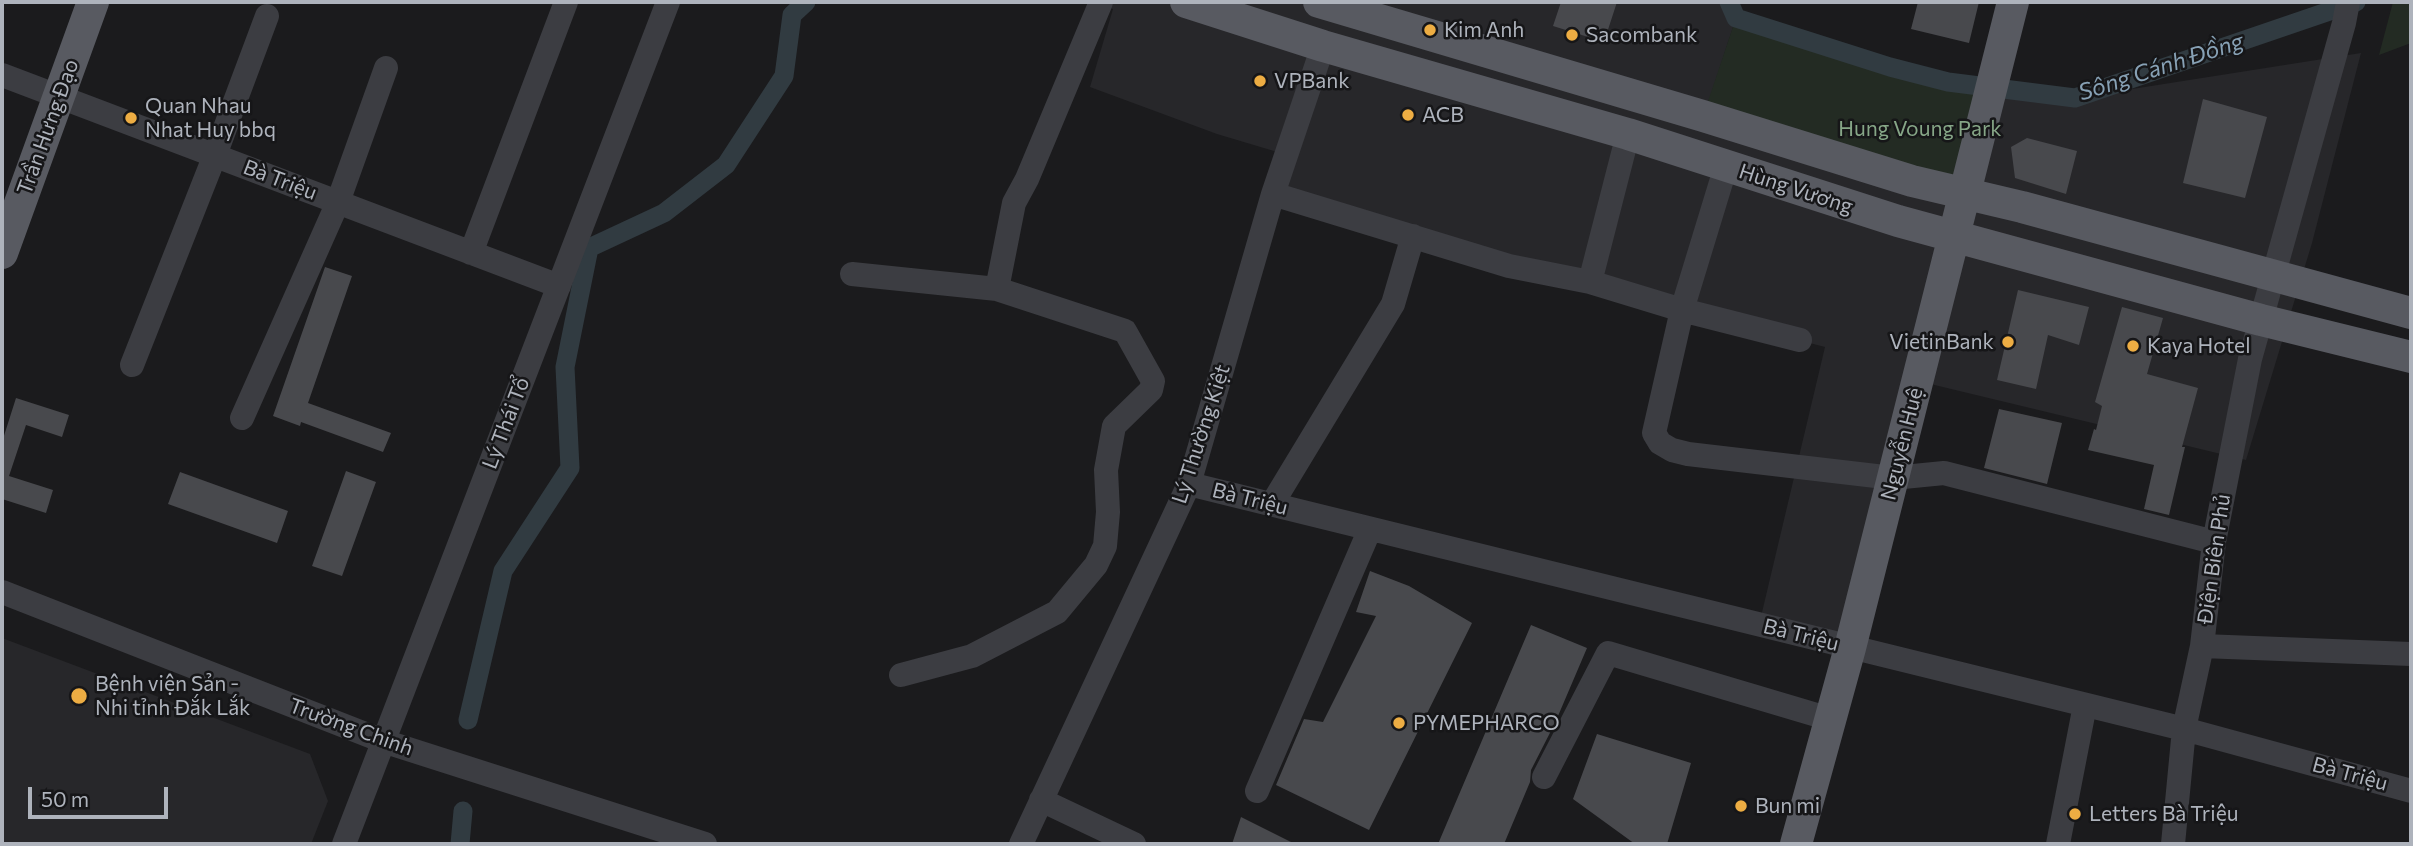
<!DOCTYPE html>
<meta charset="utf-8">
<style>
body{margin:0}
#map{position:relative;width:2413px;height:846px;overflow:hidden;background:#1b1b1d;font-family:Commissioner,sans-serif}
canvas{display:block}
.frame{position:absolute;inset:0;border:4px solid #aeb3bc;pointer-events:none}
.scale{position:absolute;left:28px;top:787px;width:140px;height:32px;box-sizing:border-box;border:4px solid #aeb3bc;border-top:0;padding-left:9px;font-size:21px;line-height:24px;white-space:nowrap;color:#aeb3bc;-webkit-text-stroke:5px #161618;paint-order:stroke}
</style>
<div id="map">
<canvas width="2413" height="846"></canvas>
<div class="frame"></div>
<div class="scale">50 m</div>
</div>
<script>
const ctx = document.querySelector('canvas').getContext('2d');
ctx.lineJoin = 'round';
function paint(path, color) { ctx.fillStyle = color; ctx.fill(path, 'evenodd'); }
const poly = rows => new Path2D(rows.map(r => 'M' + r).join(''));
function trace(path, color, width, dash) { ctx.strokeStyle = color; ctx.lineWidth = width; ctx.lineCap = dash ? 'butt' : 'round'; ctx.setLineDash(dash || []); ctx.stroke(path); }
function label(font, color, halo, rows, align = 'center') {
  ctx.font = font + ' Commissioner,sans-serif'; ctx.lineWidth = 5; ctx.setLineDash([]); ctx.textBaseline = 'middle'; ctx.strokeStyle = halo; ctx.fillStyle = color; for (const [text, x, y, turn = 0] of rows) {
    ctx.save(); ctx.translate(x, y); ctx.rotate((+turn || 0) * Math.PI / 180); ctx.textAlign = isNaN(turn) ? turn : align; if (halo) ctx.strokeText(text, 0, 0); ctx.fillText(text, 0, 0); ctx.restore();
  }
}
const built = poly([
 [1093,2,1729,2,1736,18,1704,116,1991,85,2075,98,2361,53,2312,243,2246,460,1918,381,1850,648,1759,625,1825,347,1389,234,1282,209,1294,157,1217,134,1090,87,1113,9],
 [2,638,310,754,328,801,311,844,2,844]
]);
const green = poly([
 [2393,2,2411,2,2411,43,2379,55],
 [1736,18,1890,67,1948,82,1991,85,1964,193,1703,116]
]);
const canal = poly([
 [1729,2,1736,18,1890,67,1948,82,2075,98,2356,2],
 [468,720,503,571,570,468,565,367,589,248,664,213,726,165,784,76,792,15,806,2],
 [460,844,463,811]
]);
const building = poly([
 [1561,2,1617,2,1604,42,1553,26],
 [1918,2,1979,2,1969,43,1911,29],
 [2203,99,2267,117,2245,198,2183,183],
 [2027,138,2077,151,2066,194,2015,178,2011,147],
 [325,267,352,276,308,403,391,433,383,452,301,422,300,426,273,416],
 [2018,290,2089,307,2079,345,2048,335,2036,389,1997,380],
 [2122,307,2163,318,2147,374,2198,388,2182,447,2185,447,2169,515,2144,509,2154,465,2088,450,2094,429,2096,430,2102,406,2095,402],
 [16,398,69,415,62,437,26,425,9,476,53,490,46,513,2,499,2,442],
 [1999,409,2062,423,2047,484,1984,468],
 [346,471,376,482,342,576,312,566],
 [180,472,288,511,277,543,168,504],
 [1370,571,1409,586,1472,623,1369,830,1276,785,1304,719,1323,722,1376,616,1356,612],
 [1531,625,1587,648,1555,723,1531,770,1530,782,1504,844,1438,844],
 [1597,734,1691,763,1667,844,1635,844,1573,799],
 [1241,817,1295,844,1232,844]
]);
const minor = poly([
 [2,75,559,286],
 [1726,166,1682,310,1654,433,1660,443,1672,450,1688,454,1893,478,1944,473,2214,542],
 [1273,194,1509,266,1590,282,1682,310,1800,340],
 [471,253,566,2],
 [852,274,997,289,1125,331,1153,381,1151,390,1114,426,1106,470,1108,512,1105,546,1096,565,1057,612,972,656,901,675],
 [1590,282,1628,134],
 [997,289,1014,203,1027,179,1101,2],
 [132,365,215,155,267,16],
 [242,418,338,202,386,68],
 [1189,484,2184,729,2411,791],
 [1272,504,1393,304,1413,236],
 [2,592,383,741,705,844],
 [2202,646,2411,654],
 [1544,777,1608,653,1830,719],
 [1257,791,1370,529],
 [1041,800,1134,844],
 [344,844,668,2],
 [1021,844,1189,484,1273,194,1323,46],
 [2058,844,2085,705],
 [2173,844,2184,729,2202,646,2214,542,2250,359,2344,23,2348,2]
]);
const major = poly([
 [1186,2,1323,46,1628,134,1898,221,2261,320,2411,357],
 [1319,2,1703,116,1912,181,2022,207,2411,313],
 [2,253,93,2],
 [1796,844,1850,648,2013,2]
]);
const markers = [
 [1430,30,7,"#edad43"],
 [1572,35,7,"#edad43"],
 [1260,81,7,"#edad43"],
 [1408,115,7,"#edad43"],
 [131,118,7,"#edad43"],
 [2008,342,7,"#edad43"],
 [2133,346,7,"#edad43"],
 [79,696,9,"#edad43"],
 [1399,723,7,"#edad43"],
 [1741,806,7,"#edad43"],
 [2075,814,7,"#edad43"]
];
const poiNames = [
 ["Kim Anh",1444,30],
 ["Sacombank",1586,35],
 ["VPBank",1274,81],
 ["Quan Nhau",145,106],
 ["Nhat Huy bbq",145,130],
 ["ACB",1422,115],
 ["VietinBank",1994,342,"right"],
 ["Kaya Hotel",2147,346],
 ["Bệnh viện Sản -",95,684],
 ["Nhi tỉnh Đắk Lắk",95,708],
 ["PYMEPHARCO",1413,723],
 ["Bun mi",1755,806],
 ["Letters Bà Triệu",2089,814]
];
const streetNames = [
 ["Trần Hưng Đạo",48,127,-70],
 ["Bà Triệu",280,180,21],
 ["Hùng Vương",1796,189,18],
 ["Lý Thái Tổ",506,423,-69],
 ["Lý Thường Kiệt",1201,434,-72],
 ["Nguyễn Huệ",1902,444,-76],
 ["Bà Triệu",1250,499,14],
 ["Điện Biên Phủ",2214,559,-82],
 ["Bà Triệu",1801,635,14],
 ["Trường Chinh",351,727,20],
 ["Bà Triệu",2350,774,15]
];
const parkNames = [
 ["Hung Voung Park",1920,129]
];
const waterNames = [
 ["Sông Cánh Đồng",2161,67,-18]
];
paint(built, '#27272a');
paint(green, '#232b23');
trace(canal, '#313b41', 19);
paint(building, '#48494d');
trace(minor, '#3c3d42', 24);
trace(major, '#585a61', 32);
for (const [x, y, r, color] of markers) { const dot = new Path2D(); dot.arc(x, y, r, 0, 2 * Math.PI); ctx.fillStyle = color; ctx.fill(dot); trace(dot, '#161618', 2.5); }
label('21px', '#aeb3bc', '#161618', poiNames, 'left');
label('21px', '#aeb3bc', '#161618', streetNames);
label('21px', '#86a687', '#161618', parkNames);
label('italic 23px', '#87a1b5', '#161618', waterNames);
</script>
